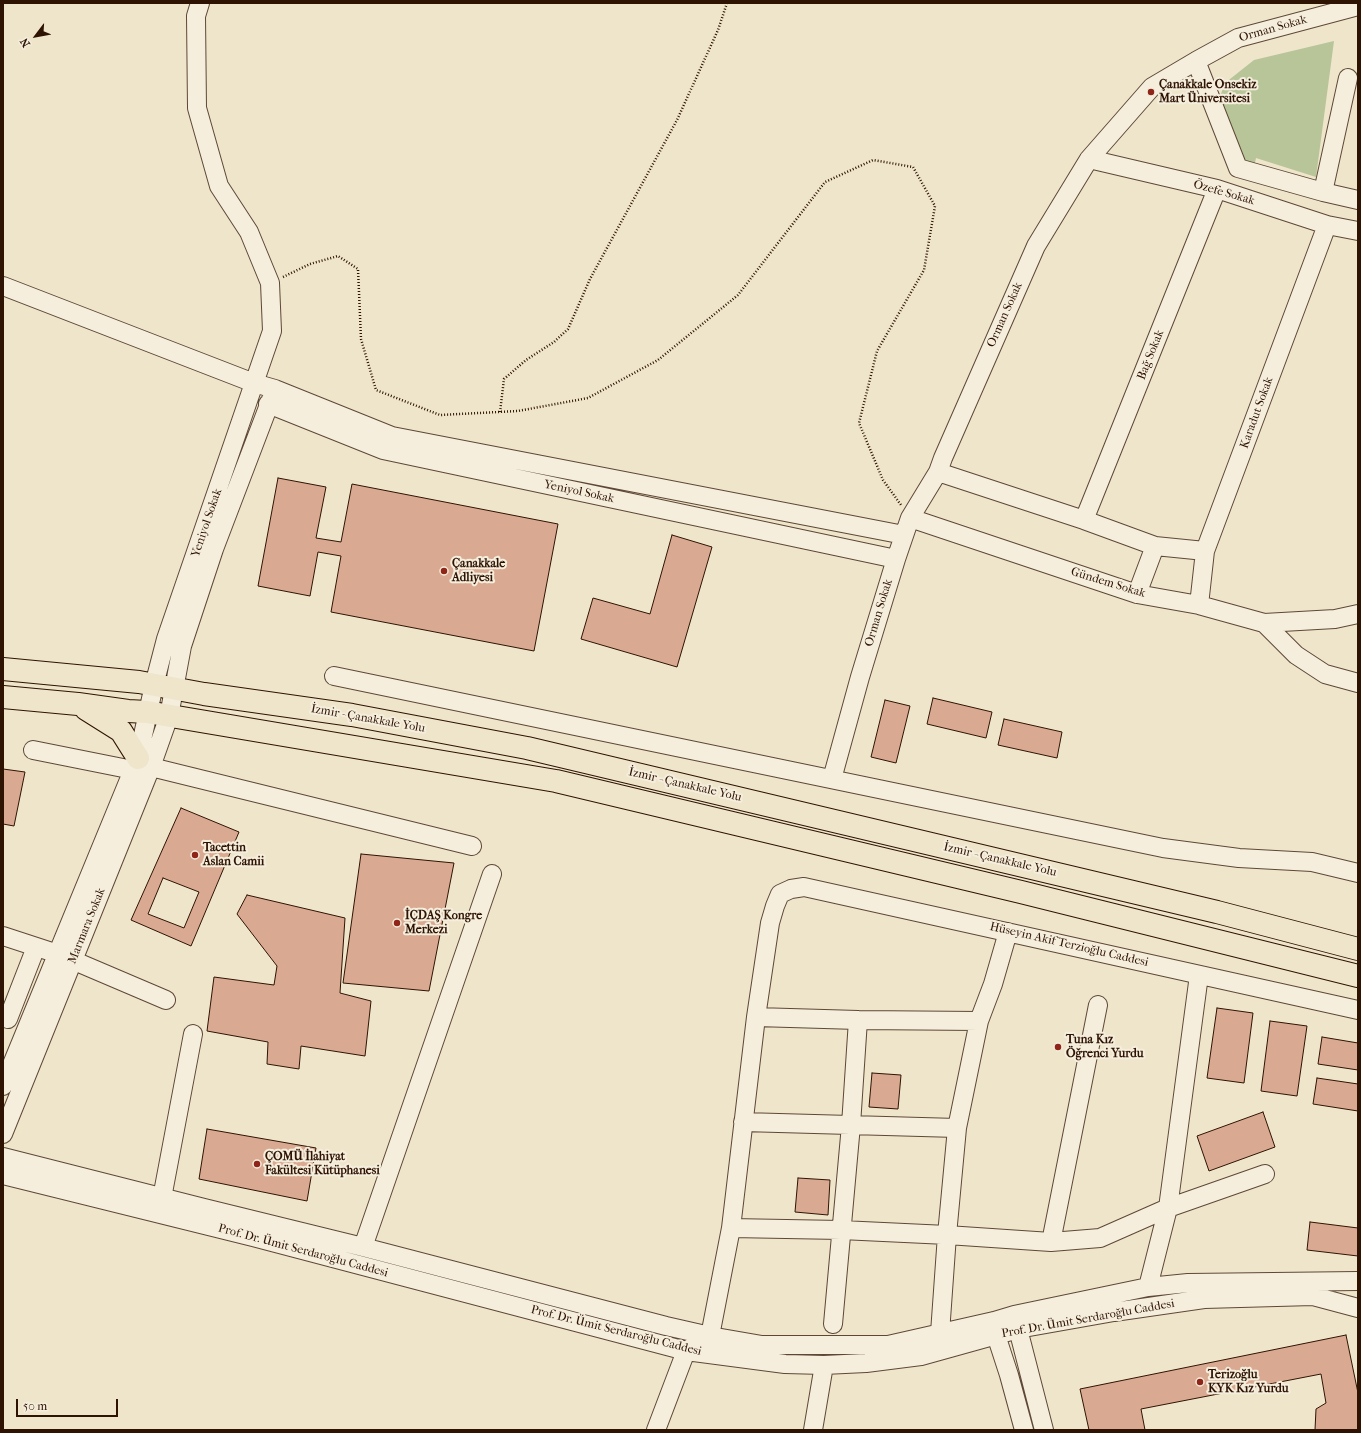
<!DOCTYPE html>
<meta charset="utf-8">
<style>
body{margin:0}
#map{position:relative;width:1361px;height:1433px;overflow:hidden;background:#efe5cb;font-family:"IM FELL French Canon",serif}
canvas{display:block}
.frame{position:absolute;inset:0;border:4px solid #2e1303;pointer-events:none}
.north{position:absolute;left:16px;top:16px;width:40px;height:40px;-webkit-text-stroke:3px #f5eedd;paint-order:stroke;rotate:238deg;font-size:11px;font-weight:700;line-height:16px;text-align:center;color:#2e1303}
.north::after{content:'';display:block;margin:auto;width:14px;height:18px;background:#2e1303;clip-path:polygon(50% 0,100% 100%,50% 72%,0 100%)}
.scale{position:absolute;left:16px;top:1399px;width:102px;height:18px;box-sizing:border-box;border:2px solid #2e1303;border-top:0;padding-left:5px;font-size:12px;line-height:14px;white-space:nowrap;color:#2e1303;-webkit-text-stroke:3px #f5eedd;paint-order:stroke}
</style>
<div id="map">
<canvas width="1361" height="1433"></canvas>
<div class="frame"></div>
<div class="north">N</div>
<div class="scale">50 m</div>
</div>
<script>
const ctx = document.querySelector('canvas').getContext('2d');
ctx.lineJoin = 'round';
function paint(path, color) { ctx.fillStyle = color; ctx.fill(path, 'evenodd'); }
const poly = rows => new Path2D(rows.map(r => 'M' + r).join(''));
function trace(path, color, width, dash) { ctx.strokeStyle = color; ctx.lineWidth = width; ctx.lineCap = dash ? 'butt' : 'round'; ctx.setLineDash(dash || []); ctx.stroke(path); }
function label(font, color, halo, rows, align = 'center') {
  ctx.font = font + ' "IM FELL French Canon",serif'; ctx.lineWidth = 4; ctx.setLineDash([]); ctx.textBaseline = 'middle'; ctx.strokeStyle = halo; ctx.fillStyle = color; for (const [text, x, y, turn = 0] of rows) {
    ctx.save(); ctx.translate(x, y); ctx.rotate((+turn || 0) * Math.PI / 180); ctx.textAlign = isNaN(turn) ? turn : align; if (halo) ctx.strokeText(text, 0, 0); ctx.fillText(text, 0, 0); ctx.restore();
  }
}
const green = poly([
 [1334,41,1316,177,1256,158,1254,167,1243,164,1218,102,1225,83,1254,60]
]);
const building = poly([
 [278,478,326,487,316,538,341,542,352,484,558,524,534,651,331,612,341,556,318,552,310,596,258,586,278,478],
 [672,535,712,547,677,667,581,639,593,598,650,614,672,535],
 [933,698,992,712,986,738,927,724,933,698],
 [885,700,910,706,896,763,871,757,885,700],
 [1004,719,1062,732,1057,758,998,745,1004,719],
 [3,769,25,772,14,826,3,824,3,769],
 [181,808,239,832,191,946,131,920,181,808],
 [163,878,199,892,184,928,148,914,163,878],
 [361,854,454,863,429,991,343,983,361,854],
 [247,895,345,918,340,993,371,1001,365,1056,301,1046,299,1069,267,1064,268,1042,207,1031,214,977,274,985,277,966,237,914,247,895],
 [1217,1008,1253,1013,1244,1083,1207,1078,1217,1008],
 [1270,1021,1307,1026,1297,1096,1261,1091,1270,1021],
 [1322,1037,1358,1043,1358,1070,1318,1064,1322,1037],
 [872,1073,901,1075,898,1109,869,1107,872,1073],
 [1317,1078,1358,1084,1358,1111,1313,1104,1317,1078],
 [1263,1112,1275,1147,1209,1171,1197,1136,1263,1112],
 [207,1129,316,1148,307,1201,199,1179,207,1129],
 [798,1178,830,1180,828,1215,795,1212,798,1178],
 [1310,1222,1358,1228,1358,1256,1307,1250,1310,1222],
 [1346,1335,1358,1393,1358,1430,1315,1430,1316,1409,1326,1403,1321,1374,1141,1409,1145,1430,1089,1430,1080,1389,1346,1335]
]);
const path = poly([
 [283,277,310,264,338,256,358,269,361,339,376,390,440,415,518,411,588,398,658,360,738,295,825,182,873,160,913,167,935,206,924,270,877,351,859,423,883,480,901,505],
 [500,412,504,379,526,360,554,342,568,329,590,279,677,120,718,30,727,3]
]);
const minor = poly([
 [1196,61,1238,168,1323,192,1348,78],
 [1089,159,1217,189,1327,225,1358,231],
 [1323,192,1358,200],
 [3,286,254,383,275,389,392,436,904,535],
 [268,404,383,450,896,559],
 [938,472,1084,520,1155,546,1205,551],
 [910,518,1137,594,1199,605,1264,623,1335,619,1358,614],
 [1084,520,1217,189],
 [1137,594,1155,546],
 [1199,605,1205,551,1327,225],
 [1264,623,1296,655,1325,674,1358,683],
 [334,676,1163,848,1239,858,1312,862,1358,873],
 [33,750,133,770],
 [151,767,472,846],
 [832,779,860,677,896,559,910,518,938,472,943,458,1036,246,1089,159,1152,87,1196,61,1238,38,1358,6],
 [3,936,58,954,166,1000],
 [756,1017,858,1020,979,1021],
 [8,1019,36,947],
 [3,1086,138,758,154,685,166,639,272,331,270,283,249,232,219,186,197,108,196,16,200,3],
 [743,1122,957,1128],
 [3,1134,151,767,169,716,182,646,214,549,275,389],
 [3,1157,204,1208,363,1247,666,1326,710,1336,762,1345,888,1345,994,1321,1014,1315,1148,1287,1188,1283,1358,1281],
 [3,1175,253,1237,686,1351,785,1364,824,1365,866,1363,921,1356,1018,1329,1114,1312,1204,1299,1313,1296,1358,1308],
 [162,1198,193,1034],
 [731,1228,841,1230,947,1235,1051,1242,1100,1238,1168,1208,1265,1174],
 [1051,1242,1098,1005],
 [363,1247,492,874],
 [1148,1287,1168,1208,1199,975],
 [833,1324,851,1125,858,1020],
 [1018,1329,1044,1430],
 [940,1333,947,1235,957,1128,979,1021,993,984,1008,932],
 [996,1335,1009,1375,1024,1430],
 [656,1430,686,1351,710,1336,731,1228,756,1017,770,923,775,906,780,894,791,889,804,887,1358,1010],
 [813,1430,824,1365]
]);
const highway = poly([
 [3,669,139,682,204,694,352,715,527,748,1217,912,1358,949],
 [3,697,78,704,128,711,147,712,556,781,1021,892,1358,976],
 [86,709,121,731,138,758]
]);
const markers = [
 [1151,92,4,"#8f2418"],
 [444,571,4,"#8f2418"],
 [195,855,4,"#8f2418"],
 [397,923,4,"#8f2418"],
 [1058,1047,4,"#8f2418"],
 [257,1164,4,"#8f2418"],
 [1200,1382,4,"#8f2418"]
];
const streetNames = [
 ["Orman Sokak",1273,29,-16],
 ["Özefe Sokak",1224,193,16],
 ["Orman Sokak",1005,315,-66],
 ["Bağ Sokak",1151,355,-68],
 ["Karadut Sokak",1257,413,-70],
 ["Yeniyol Sokak",579,492,12],
 ["Yeniyol Sokak",207,523,-71],
 ["Gündem Sokak",1108,583,17],
 ["Orman Sokak",879,613,-73],
 ["İzmir - Çanakkale Yolu",368,719,10],
 ["İzmir - Çanakkale Yolu",685,785,13],
 ["İzmir - Çanakkale Yolu",1000,860,13],
 ["Marmara Sokak",87,926,-68],
 ["Hüseyin Akif Terzioğlu Caddesi",1069,945,13],
 ["Prof. Dr. Ümit Serdaroğlu Caddesi",303,1251,15],
 ["Prof. Dr. Ümit Serdaroğlu Caddesi",1088,1319,-10],
 ["Prof. Dr. Ümit Serdaroğlu Caddesi",616,1331,14]
];
const poiNames = [
 ["Çanakkale Onsekiz",1159,85],
 ["Mart Üniversitesi",1159,99],
 ["Çanakkale",452,564],
 ["Adliyesi",452,578],
 ["Tacettin",203,848],
 ["Aslan Camii",203,862],
 ["İÇDAŞ Kongre",405,916],
 ["Merkezi",405,930],
 ["Tuna Kız",1066,1040],
 ["Öğrenci Yurdu",1066,1054],
 ["ÇOMÜ İlahiyat",265,1157],
 ["Fakültesi Kütüphanesi",265,1171],
 ["Terizoğlu",1208,1375],
 ["KYK Kız Yurdu",1208,1389]
];
paint(green, '#b7c599');
paint(building, '#daa991');
trace(building, '#2e1303', 1);
trace(minor, '#5e4835', 20);
trace(highway, '#2e1303', 24);
trace(path, '#2e1303', 2.5, [1, 2]);
trace(minor, '#f5eedd', 18);
trace(highway, '#efe5cb', 22);
for (const [x, y, r, color] of markers) { const dot = new Path2D(); dot.arc(x, y, r, 0, 2 * Math.PI); ctx.fillStyle = color; ctx.fill(dot); trace(dot, '#f5eedd', 1.5); }
label('12px', '#2e1303', '#f5eedd', streetNames);
label('bold 12px', '#2e1303', '#f5eedd', poiNames, 'left');
</script>
